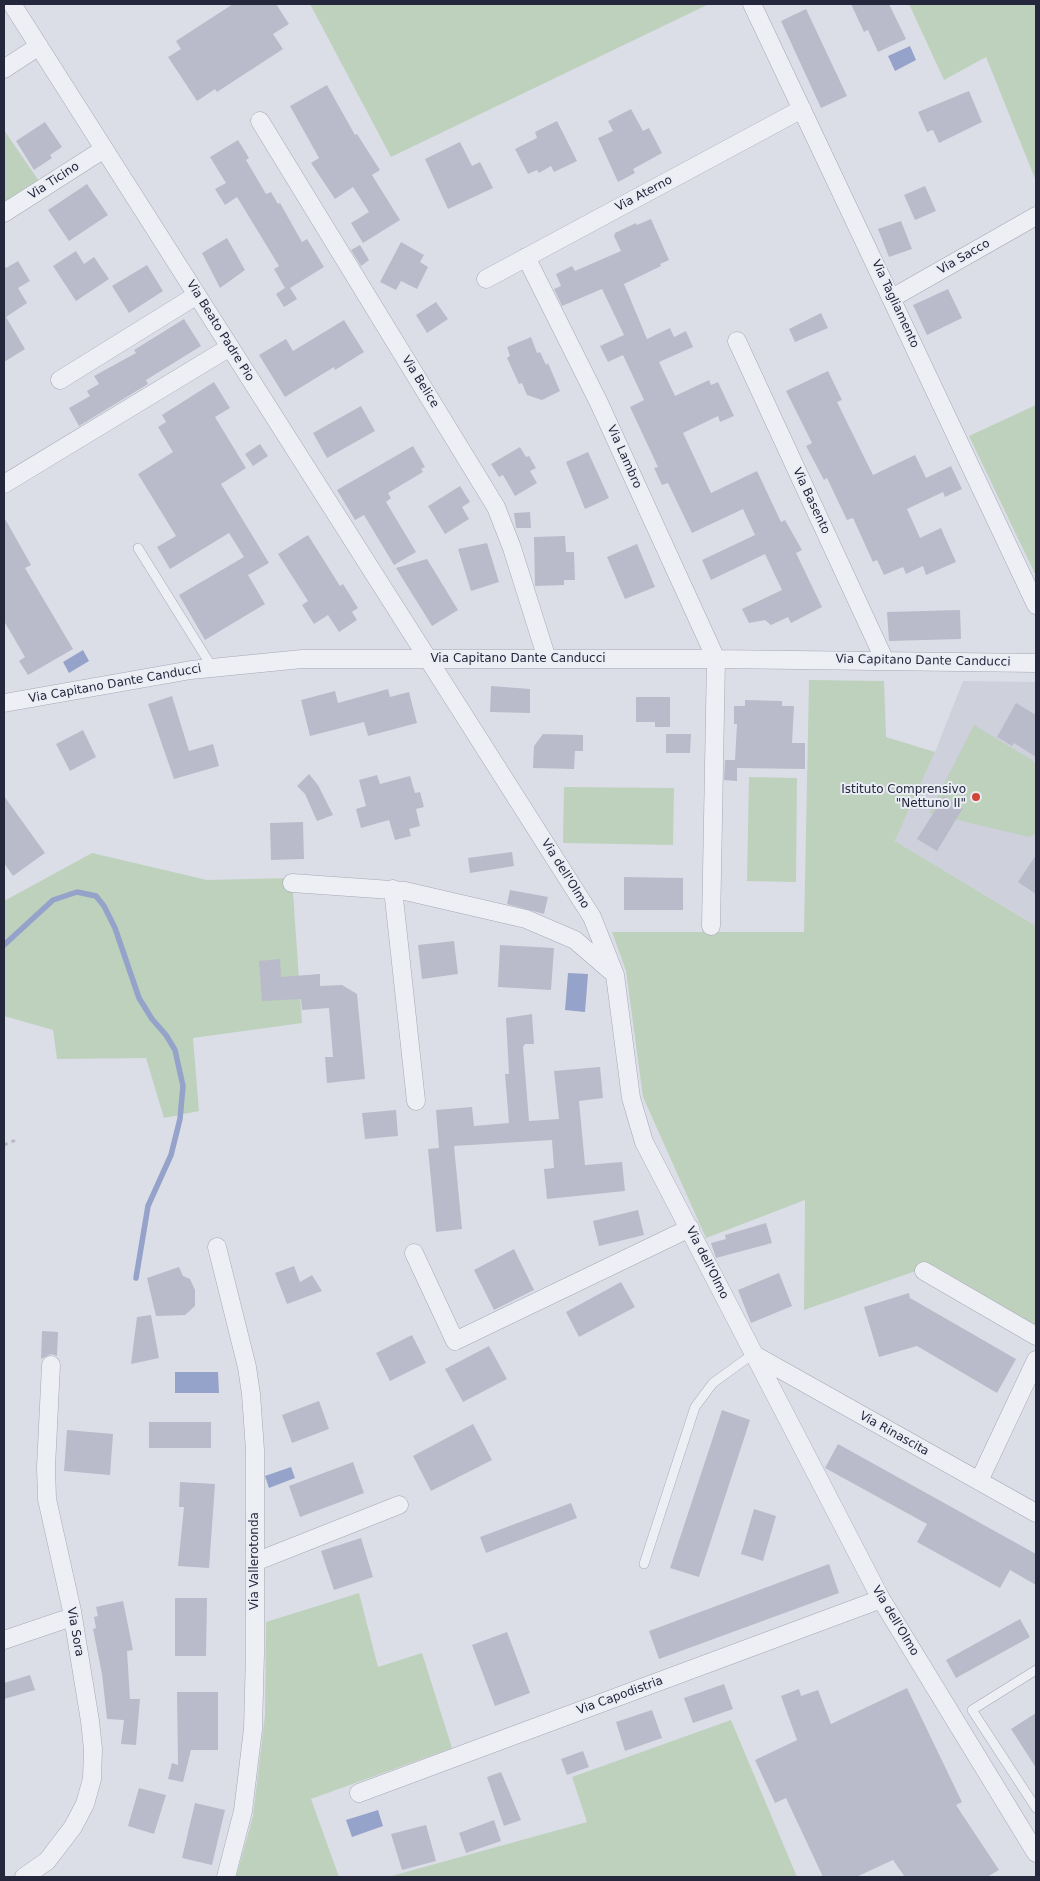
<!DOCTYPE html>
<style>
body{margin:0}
#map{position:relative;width:1040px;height:1881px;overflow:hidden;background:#dcdee7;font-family:"DejaVu Sans",sans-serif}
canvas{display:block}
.frame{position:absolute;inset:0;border:5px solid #25283d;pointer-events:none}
</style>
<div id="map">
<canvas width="1040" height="1881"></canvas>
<div class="frame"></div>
</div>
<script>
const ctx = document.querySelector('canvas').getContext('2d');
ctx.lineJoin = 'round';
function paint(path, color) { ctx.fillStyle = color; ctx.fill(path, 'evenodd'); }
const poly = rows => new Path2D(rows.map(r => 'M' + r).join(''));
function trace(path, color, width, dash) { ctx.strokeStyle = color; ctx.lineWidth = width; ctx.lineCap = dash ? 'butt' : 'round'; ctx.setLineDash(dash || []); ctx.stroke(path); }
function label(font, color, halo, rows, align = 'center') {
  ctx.font = font + ' "DejaVu Sans",sans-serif'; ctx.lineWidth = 4; ctx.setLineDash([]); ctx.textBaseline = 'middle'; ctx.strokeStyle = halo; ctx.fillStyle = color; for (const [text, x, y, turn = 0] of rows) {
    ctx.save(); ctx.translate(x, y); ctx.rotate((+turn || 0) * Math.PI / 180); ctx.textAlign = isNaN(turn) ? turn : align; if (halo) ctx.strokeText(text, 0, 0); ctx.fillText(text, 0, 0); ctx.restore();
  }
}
const built = poly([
 [963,681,1036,682,1036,926,895,841,935,752]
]);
const green = poly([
 [310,4,709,4,391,157],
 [909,4,1036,4,1036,181,986,57,944,80],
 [4,130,39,181,4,204],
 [1036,405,1036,576,969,436],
 [809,680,884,681,886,737,935,752,895,841,1036,926,1036,1325,933,1265,804,1310,805,1200,706,1238,643,1097,626,971,612,932,804,932],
 [974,725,1032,760,1036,766,1036,834,1029,837,929,813],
 [749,777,797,778,796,882,747,881],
 [564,787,674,788,673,845,563,843],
 [92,853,207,880,292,878,302,1023,193,1038,199,1111,164,1118,146,1058,57,1059,53,1030,4,1016,4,901],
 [359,1593,378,1667,422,1653,452,1748,311,1799,339,1877,236,1877,253,1816,265,1715,266,1622],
 [731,1720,797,1877,388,1877,587,1822,572,1777]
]);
const water = poly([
 [910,46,916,60,895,71,888,56],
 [83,650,89,661,69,673,63,662],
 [568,973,588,974,585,1012,565,1010],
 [175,1372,218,1372,219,1393,175,1393],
 [291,1467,295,1478,269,1488,265,1476],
 [378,1810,383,1826,352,1837,346,1820]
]);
const stream = poly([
 [4,945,53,900,77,892,96,896,104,906,115,928,139,998,152,1019,166,1035,175,1050,183,1086,180,1119,171,1155,148,1206,136,1278]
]);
const building = poly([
 [233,4,276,4,289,24,273,34,283,49,217,92,215,89,197,101,168,57,181,49,176,41],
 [851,4,889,4,906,39,878,52,868,30,864,32],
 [806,9,847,96,821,108,781,21],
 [327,85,355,135,357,134,380,170,372,175,400,220,363,243,351,223,369,212,353,187,335,199,311,163,319,158,290,106],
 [969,91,982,122,939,143,933,130,927,132,918,112],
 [631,109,643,131,649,128,662,153,633,169,635,173,618,182,598,138,613,131,608,121],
 [557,121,577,161,554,172,551,166,539,173,537,170,528,174,515,149,537,138,535,132],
 [45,122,62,147,50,155,52,158,34,170,16,141],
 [238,140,249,158,246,160,266,194,271,192,278,204,280,203,302,242,307,239,324,267,290,288,297,299,284,307,276,294,285,288,274,269,279,266,237,197,225,205,215,189,226,183,210,157],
 [460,142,472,166,480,162,493,188,448,209,425,159],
 [87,184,108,215,69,241,48,210],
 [925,186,936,211,915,220,904,195],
 [651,219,669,260,660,264,661,266,624,284,647,339,670,328,674,337,686,331,693,347,659,362,675,396,709,380,711,385,718,382,734,416,720,422,718,416,683,433,711,493,757,471,781,522,785,520,802,550,796,553,822,607,791,623,788,617,771,625,765,620,749,623,742,609,782,590,765,554,711,580,702,560,755,535,743,509,692,533,668,483,662,485,654,468,658,467,630,407,644,400,623,355,608,362,600,346,624,335,602,289,562,306,554,289,561,286,556,274,572,266,575,271,621,251,614,236,615,233,636,223,637,225],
 [901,221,912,249,889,257,878,229],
 [227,238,245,270,220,288,202,253],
 [401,242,424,255,420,262,428,267,417,289,401,281,396,290,380,282],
 [360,245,369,260,361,266,351,250],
 [76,251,84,264,94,257,109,279,76,301,53,266],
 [18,261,30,281,18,288,27,303,6,317,25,349,4,362,4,265,6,268],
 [147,265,163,291,129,313,112,286],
 [948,289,962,318,927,335,913,305],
 [436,302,448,319,427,333,416,315],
 [821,313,828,328,795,342,789,329],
 [184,319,201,346,146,380,148,384,79,426,69,408,90,396,87,391,99,384,94,376,136,353,134,350],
 [344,320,364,352,335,370,334,367,285,397,259,355,286,339,293,351],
 [531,337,537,353,540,352,546,365,548,363,560,391,542,400,527,395,522,383,519,384,507,358,510,356,507,347],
 [828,371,842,400,837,402,873,475,915,455,926,478,951,466,962,489,945,497,943,492,907,509,920,538,941,528,956,562,926,575,923,566,906,574,903,567,884,575,877,560,873,562,853,518,847,520,827,478,824,480,806,446,812,443,786,391],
 [214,382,230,408,215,417,246,468,221,484,269,563,248,575,265,604,205,640,179,595,244,557,229,533,170,569,157,547,176,536,138,474,173,452,158,427,166,422,162,415],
 [361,406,375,431,327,458,313,433],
 [260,444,268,456,253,466,245,454],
 [413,446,425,467,421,469,423,472,388,493,391,498,386,502,416,552,394,565,364,515,355,520,337,490],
 [520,447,526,457,529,456,536,468,530,471,537,483,515,496,503,475,499,477,491,464],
 [588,452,609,498,585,509,566,462],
 [460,486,470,502,462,507,469,519,445,534,428,506],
 [530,512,531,528,516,528,514,513],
 [4,517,31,565,25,568,73,649,28,675,19,661,25,657,4,621],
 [308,535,340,586,343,584,358,608,352,612,357,620,339,632,328,615,314,624,302,605,308,601,278,554],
 [565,536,566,552,574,552,575,580,564,580,564,585,535,586,534,537],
 [487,543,499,582,471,591,458,549],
 [637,544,655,587,625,599,607,557],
 [427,559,458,610,432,626,396,568],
 [960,610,961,639,889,641,887,612],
 [491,686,530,689,530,713,490,712],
 [388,689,390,697,409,692,417,723,368,736,364,722,310,736,301,700,335,691,338,703],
 [172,696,189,751,213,744,219,766,174,779,148,704],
 [636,697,670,697,670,727,655,727,655,722,636,722],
 [745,700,782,701,782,706,794,706,792,743,805,743,805,769,737,768,737,781,724,780,725,760,735,760,737,724,734,724,734,706,745,706],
 [1016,703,1036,715,1036,757,1014,743,1012,746,997,737],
 [83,730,96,757,70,771,56,744],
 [543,734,583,735,583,751,575,751,574,769,533,768,534,746],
 [666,734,691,734,690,753,666,753],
 [309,774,318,785,333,815,317,821,305,794,297,786],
 [377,775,380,784,410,776,415,793,420,792,424,807,416,809,420,826,409,829,411,836,395,840,389,820,361,828,356,809,366,806,359,780],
 [4,796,45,853,13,876,4,863],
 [944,796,963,808,937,851,917,839],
 [303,822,304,859,271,860,270,823],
 [512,852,514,866,470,873,468,858],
 [1036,855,1036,894,1018,882],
 [624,877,683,878,683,910,624,910],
 [510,890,548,897,544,914,507,904],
 [454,941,458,974,422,979,418,945],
 [500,945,554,948,551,990,498,987],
 [280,959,281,977,320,974,320,986,342,985,357,994,365,1079,327,1083,325,1057,333,1057,329,1008,302,1010,301,999,262,1001,259,961],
 [532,1014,534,1044,525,1044,523,1047,529,1121,559,1119,554,1071,600,1067,603,1098,579,1101,585,1165,622,1162,625,1191,547,1199,544,1169,554,1168,552,1140,454,1146,462,1229,436,1232,428,1149,439,1148,436,1110,472,1107,474,1126,509,1123,505,1074,509,1074,506,1018],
 [396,1110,398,1136,365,1139,362,1113],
 [638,1210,644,1235,599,1246,593,1221],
 [766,1223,772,1243,716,1258,711,1243,726,1239,725,1235],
 [514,1249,534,1290,494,1310,474,1270],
 [294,1266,300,1282,312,1275,322,1291,287,1304,275,1273],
 [179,1267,183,1276,190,1279,195,1290,195,1306,185,1315,156,1316,147,1278],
 [779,1273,792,1306,751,1323,738,1290],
 [621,1282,635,1307,579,1337,566,1312],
 [909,1293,910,1298,1016,1359,997,1393,917,1346,879,1357,864,1307],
 [151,1315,159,1358,131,1364,137,1317],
 [42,1331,58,1332,57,1356,51,1354,41,1359],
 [412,1335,426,1363,390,1381,376,1353],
 [489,1346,507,1379,463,1402,445,1369],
 [319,1401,329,1429,292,1443,282,1415],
 [722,1410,750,1420,699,1577,670,1568],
 [149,1422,211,1422,211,1448,149,1448],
 [473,1424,492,1460,431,1491,413,1456],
 [67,1430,113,1434,110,1475,64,1471],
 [838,1444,1036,1554,1036,1585,1010,1570,1000,1588,917,1542,927,1524,825,1468],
 [353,1462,364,1493,300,1517,289,1486],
 [180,1482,215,1484,209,1568,178,1566,184,1507,179,1507],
 [571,1503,577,1518,486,1553,480,1537],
 [754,1509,776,1516,763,1561,741,1554],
 [361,1538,373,1577,334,1590,321,1551],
 [829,1564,839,1593,659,1659,649,1631],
 [175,1598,207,1598,206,1656,175,1656],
 [123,1601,133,1650,127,1651,130,1699,140,1699,136,1745,121,1744,124,1720,107,1719,102,1674,93,1629,96,1628,94,1617,98,1616,96,1607],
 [1020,1619,1030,1637,956,1678,946,1660],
 [507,1632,530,1693,495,1706,472,1645],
 [30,1675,35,1690,4,1699,4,1683],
 [724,1684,733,1709,693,1723,684,1698],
 [907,1688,962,1802,956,1805,999,1870,987,1877,905,1877,893,1860,856,1877,823,1877,786,1798,775,1803,755,1760,797,1740,781,1696,799,1689,801,1696,818,1690,831,1724],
 [177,1692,218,1692,218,1750,191,1750,183,1782,168,1779,172,1763,178,1765],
 [652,1710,662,1738,625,1751,616,1722],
 [1036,1713,1036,1768,1011,1729],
 [583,1751,589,1767,567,1775,561,1759],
 [501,1772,521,1820,504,1826,487,1777],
 [139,1788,166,1795,154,1834,128,1826],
 [195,1803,225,1810,212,1865,182,1858],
 [494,1820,501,1841,466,1853,459,1833],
 [426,1825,436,1861,402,1870,391,1834]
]);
const path = poly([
 [4,1145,16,1140]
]);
const lane = poly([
 [138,548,212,667],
 [644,1564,695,1407,713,1383,753,1354],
 [1036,1670,972,1710,1036,1808]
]);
const street = poly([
 [12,4,592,917,615,975,631,1098,644,1142,881,1599,1036,1853],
 [752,4,1036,605],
 [4,69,39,46],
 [260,121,496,507,512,548,547,659],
 [4,213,104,149],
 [526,257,599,403,716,659,711,926],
 [486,279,802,109],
 [892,298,1036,216],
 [737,341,885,661],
 [60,380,197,295],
 [4,484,230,347],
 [4,703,191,670,302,659,716,659,1036,663],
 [292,883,405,891,526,919,575,940,611,971],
 [393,889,416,1101],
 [217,1247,247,1367,251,1394,255,1450,255,1653,253,1729,243,1811,226,1877],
 [414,1253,455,1341,690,1228],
 [924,1271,1036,1336],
 [753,1354,1036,1513],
 [979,1481,1036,1360],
 [255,1562,399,1505],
 [4,1640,63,1620],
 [359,1793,881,1599],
 [24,1877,47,1861,73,1827,85,1804,92,1779,93,1749,90,1721,72,1611,47,1499,46,1467,51,1365]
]);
const markers = [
 [976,797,5,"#d2463a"]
];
const streetNames = [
 ["Via Ticino",54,181,-33],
 ["Via Aterno",644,194,-28],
 ["Via Sacco",964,257,-30],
 ["Via Tagliamento",895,304,65],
 ["Via Beato Padre Pio",220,331,58],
 ["Via Belice",420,382,58],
 ["Via Lambro",624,457,66],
 ["Via Basento",811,501,65],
 ["Via Capitano Dante Canducci",518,659],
 ["Via Capitano Dante Canducci",923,661,1],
 ["Via Capitano Dante Canducci",115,684,-10],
 ["Via dell'Olmo",565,874,58],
 ["Via dell'Olmo",707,1263,63],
 ["Via Rinascita",894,1434,29],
 ["Via Vallerotonda",255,1561,-90],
 ["Via dell'Olmo",895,1621,59],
 ["Via Sora",75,1632,80],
 ["Via Capodistria",620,1696,-20]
];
const poiNames = [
 ["Istituto Comprensivo",966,790],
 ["\"Nettuno II\"",966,804]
];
paint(built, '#ced0dc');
paint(green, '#bdd1bd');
paint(water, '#95a2c9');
trace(stream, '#95a2c9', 5.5);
paint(building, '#b9bbca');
trace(lane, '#a5a7b4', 10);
trace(street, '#a5a7b4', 19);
trace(path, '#babbc5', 3, [4, 4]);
trace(lane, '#eeeff5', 9);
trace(street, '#eeeff5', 18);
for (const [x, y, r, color] of markers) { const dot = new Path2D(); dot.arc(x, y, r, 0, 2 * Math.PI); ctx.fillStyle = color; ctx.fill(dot); trace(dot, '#ebedf4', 2); }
label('12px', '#25283d', '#ebedf4', streetNames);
label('12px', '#25283d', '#ebedf4', poiNames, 'right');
</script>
